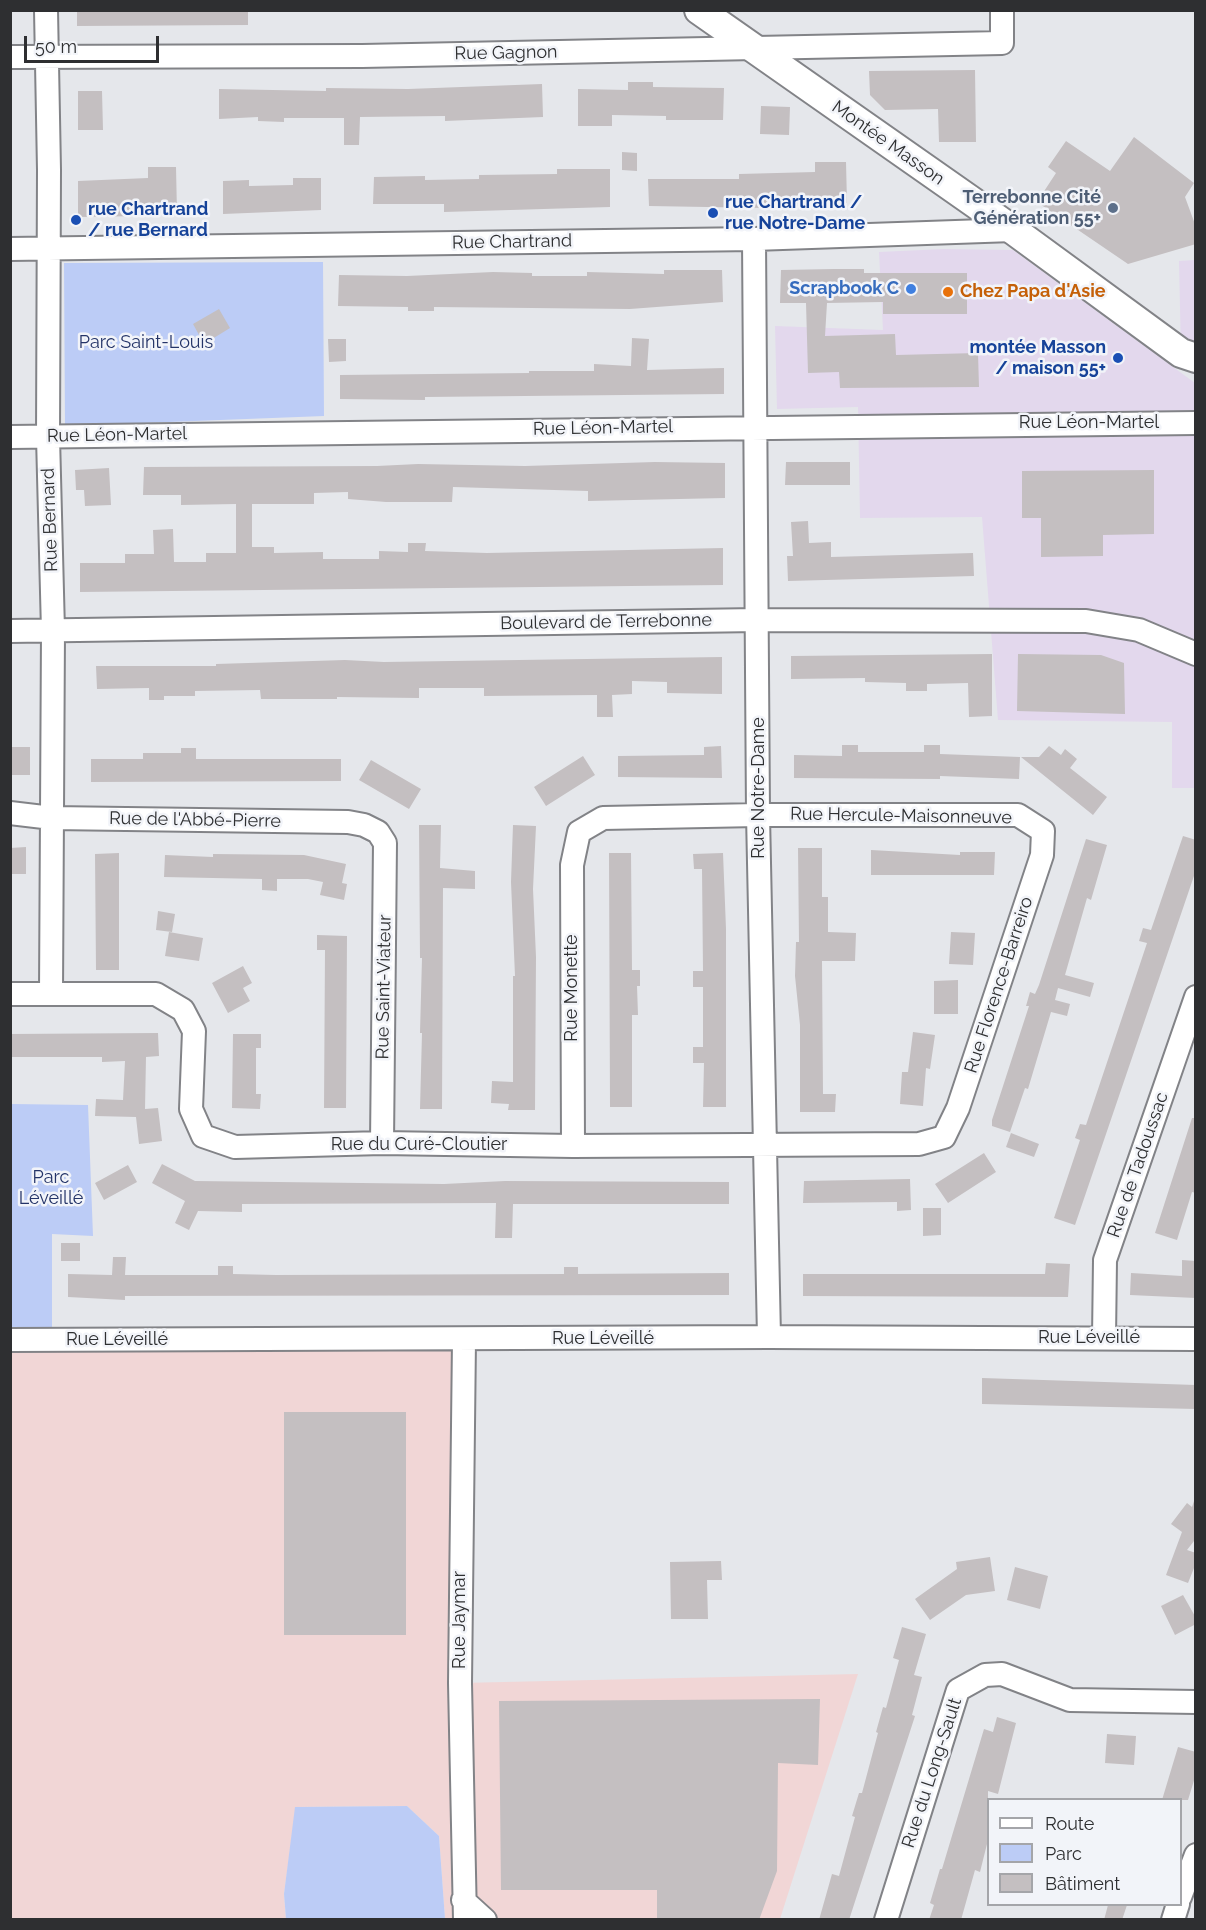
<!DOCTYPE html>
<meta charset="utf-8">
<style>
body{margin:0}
#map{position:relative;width:1206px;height:1930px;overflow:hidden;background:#e5e7eb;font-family:Raleway,sans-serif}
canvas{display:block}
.frame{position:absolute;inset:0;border:12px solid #2e2f31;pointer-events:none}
.legend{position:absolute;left:987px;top:1798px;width:195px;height:108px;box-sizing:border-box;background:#f2f4f9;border:2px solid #a4a5a9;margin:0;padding:8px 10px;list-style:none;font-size:18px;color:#2e2f31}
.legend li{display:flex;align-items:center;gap:12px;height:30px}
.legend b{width:30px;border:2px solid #a4a5a9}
.scale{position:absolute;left:24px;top:36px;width:135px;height:27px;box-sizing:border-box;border:3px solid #2e2f31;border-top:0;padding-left:8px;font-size:18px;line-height:21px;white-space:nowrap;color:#2e2f31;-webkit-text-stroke:4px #f2f4f9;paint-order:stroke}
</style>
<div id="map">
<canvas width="1206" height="1930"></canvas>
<div class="frame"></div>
<ul class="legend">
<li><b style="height:8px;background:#fff"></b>Route</li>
<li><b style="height:16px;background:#bcccf6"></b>Parc</li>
<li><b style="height:16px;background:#c4bfc1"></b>Bâtiment</li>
</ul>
<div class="scale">50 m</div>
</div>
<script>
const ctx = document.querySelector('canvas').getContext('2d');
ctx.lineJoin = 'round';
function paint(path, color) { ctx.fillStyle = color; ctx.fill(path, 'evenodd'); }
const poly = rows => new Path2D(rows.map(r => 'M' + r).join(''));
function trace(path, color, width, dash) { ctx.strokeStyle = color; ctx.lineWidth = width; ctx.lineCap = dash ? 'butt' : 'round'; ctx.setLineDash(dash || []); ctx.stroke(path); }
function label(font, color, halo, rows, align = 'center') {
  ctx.font = font + ' Raleway,sans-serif'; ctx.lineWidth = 5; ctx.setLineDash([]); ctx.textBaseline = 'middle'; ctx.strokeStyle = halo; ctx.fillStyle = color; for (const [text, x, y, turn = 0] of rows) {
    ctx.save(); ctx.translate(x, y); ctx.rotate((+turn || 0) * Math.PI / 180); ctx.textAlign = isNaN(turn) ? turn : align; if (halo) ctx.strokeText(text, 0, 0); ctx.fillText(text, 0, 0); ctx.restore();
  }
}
const commercial = poly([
 [944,249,1013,250,1195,383,1195,788,1172,788,1172,722,998,720,982,517,860,518,858,407,777,409,775,326,883,330,879,252],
 [1195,260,1195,352,1181,353,1179,261]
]);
const industrial = poly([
 [10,1340,467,1347,460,1683,858,1674,780,1919,445,1919,439,1836,407,1806,296,1807,284,1894,286,1919,11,1919]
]);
const green = poly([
 [323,262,324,416,65,426,64,263],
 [11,1104,88,1105,93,1236,52,1234,52,1340,11,1340],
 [407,1806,439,1836,445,1919,286,1919,284,1894,295,1807]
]);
const building = poly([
 [77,10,248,10,248,25,77,26],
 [975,70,976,142,939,142,938,109,885,110,870,95,869,71],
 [628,82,653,82,653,87,724,88,723,120,666,120,666,116,612,115,612,126,578,126,578,89,628,90],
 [542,84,543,117,445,121,445,116,360,117,359,145,344,145,344,118,284,118,284,122,258,121,258,117,219,119,219,89,326,91,326,88,408,89],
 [78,91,102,91,103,130,78,130],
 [761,106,790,107,789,135,760,134],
 [1134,137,1194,183,1185,197,1196,227,1196,244,1128,264,1037,202,1056,173,1048,167,1066,141,1110,171],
 [622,152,637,153,637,171,622,170],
 [815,162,846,162,847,203,799,203,799,206,765,208,649,206,648,179,739,179,739,174,815,172],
 [148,167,176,167,177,213,142,213,142,216,78,217,78,181,148,178],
 [557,169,610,169,610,207,444,212,444,204,373,204,374,177,425,176,425,180,479,179,479,175,557,174],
 [293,178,321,178,321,210,223,214,223,181,249,180,249,186,293,185],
 [834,269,864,269,864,273,967,273,967,314,883,314,883,302,827,303,825,336,895,334,896,355,978,353,979,387,840,388,839,372,808,373,806,303,780,303,781,270],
 [664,270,722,270,723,302,630,309,434,307,434,311,408,311,408,307,338,306,339,275,407,276,493,272,532,273,532,276,587,276,587,272,664,274],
 [219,309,230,328,204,344,193,324],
 [632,338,649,339,647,370,724,368,724,394,425,397,425,400,340,399,340,375,529,373,529,371,594,371,594,364,631,366],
 [328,339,346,339,346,361,329,362],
 [655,462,725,463,725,498,588,501,588,491,453,487,452,502,386,502,348,499,348,492,314,493,314,504,252,504,252,547,274,547,274,553,323,552,323,559,379,559,379,551,408,552,408,543,426,543,425,551,487,553,723,548,723,585,80,592,80,563,125,563,125,554,154,554,153,530,173,529,174,562,206,562,206,553,236,553,236,504,181,505,181,495,143,495,144,467,377,466,418,464,525,466],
 [786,462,850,462,850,485,785,485],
 [109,468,111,505,85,506,84,490,76,490,75,470],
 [1154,470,1154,534,1103,535,1103,556,1041,557,1041,518,1022,518,1022,471],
 [808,521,809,543,831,542,831,557,973,553,974,576,788,581,787,556,793,556,791,522],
 [992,654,992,716,969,717,968,683,927,684,927,691,906,691,906,683,865,682,865,678,791,679,791,656],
 [1018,654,1101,655,1124,663,1125,714,1017,711],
 [722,657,722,694,667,693,667,682,632,681,632,694,612,695,613,717,597,717,597,695,484,696,484,688,419,688,419,698,337,697,337,699,261,699,260,690,195,691,195,696,164,696,164,700,149,700,149,688,97,689,96,666,216,666,216,664,345,660,384,662],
 [842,745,858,745,858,752,924,752,924,745,940,745,940,754,1020,757,1019,779,940,776,940,779,794,778,794,755,842,756],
 [721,746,722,778,618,777,618,756,704,755,704,747],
 [1049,746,1061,755,1065,749,1077,759,1070,768,1107,797,1093,815,1021,757,1039,757],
 [10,747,30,747,30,775,10,775],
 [181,748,196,748,196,759,341,759,341,781,91,782,91,759,143,759,143,753,181,753],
 [583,756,595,775,546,806,534,787],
 [371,760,421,789,409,809,359,780],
 [419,825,441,825,440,868,475,871,475,889,443,888,442,1109,420,1109,422,1033,420,1033,422,958,420,958],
 [513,825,536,826,533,889,536,957,535,1110,508,1110,509,1104,491,1103,492,1081,513,1082,513,976,515,976,511,882],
 [1183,836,1196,840,1196,870,1075,1225,1054,1218,1080,1140,1075,1138,1080,1124,1086,1125,1133,985,1147,943,1139,941,1143,928,1151,930],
 [1086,839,1107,845,1091,900,1087,898,1065,975,1094,983,1090,997,1058,988,1055,1000,1070,1004,1067,1016,1051,1012,1028,1089,1025,1088,1010,1132,992,1126,992,1120,1029,1006,1026,1006,1030,992,1035,994,1039,985],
 [26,847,26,874,10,874,10,848],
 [798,848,822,848,822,897,828,897,828,932,856,933,855,961,822,961,823,1094,836,1094,835,1112,800,1112,800,1025,795,976,796,942,799,942],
 [871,850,960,855,960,852,995,852,994,875,871,875],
 [119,853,119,970,96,970,95,854],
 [609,853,631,853,632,970,640,970,640,986,637,986,638,1015,632,1015,632,1107,610,1107],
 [723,853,726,929,726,1107,703,1107,704,1063,693,1063,693,1047,703,1047,703,987,693,987,693,971,703,971,702,869,694,869,693,854],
 [213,854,304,855,346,864,342,883,347,884,344,900,320,895,323,882,308,879,277,879,277,891,262,890,262,879,164,877,165,855,213,857],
 [158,911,175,914,172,932,156,930],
 [169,932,203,938,199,961,165,956],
 [951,932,975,933,973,965,949,964],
 [317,935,347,936,346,1108,324,1108,325,950,317,950],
 [243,966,252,983,243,988,250,1001,228,1013,212,983],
 [958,980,958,1014,934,1014,934,981],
 [913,1032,935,1035,930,1069,926,1068,923,1106,900,1104,902,1072,908,1072],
 [158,1033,159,1056,146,1057,145,1109,158,1108,162,1141,139,1144,136,1117,95,1116,96,1099,123,1100,125,1061,102,1062,102,1057,10,1057,10,1034],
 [233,1034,261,1034,261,1048,256,1048,256,1094,261,1094,260,1109,232,1108],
 [1192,1118,1196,1118,1196,1193,1192,1192,1177,1240,1155,1233],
 [1011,1133,1039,1144,1034,1157,1006,1147],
 [984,1153,996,1172,948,1203,935,1184],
 [162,1164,195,1181,444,1184,505,1181,729,1182,729,1204,513,1204,512,1238,495,1238,496,1203,242,1204,242,1212,198,1211,189,1230,175,1223,185,1201,152,1183],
 [128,1165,137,1182,104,1200,95,1183],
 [910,1179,911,1210,897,1211,897,1202,803,1203,804,1181],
 [923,1208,941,1208,941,1235,923,1236],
 [61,1243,80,1243,80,1261,61,1261],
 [113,1257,126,1257,125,1275,218,1275,218,1266,233,1266,233,1274,276,1275,564,1274,564,1267,578,1267,578,1274,729,1273,729,1295,125,1296,125,1300,68,1297,68,1274,112,1275],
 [1182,1260,1196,1261,1196,1298,1130,1295,1131,1273,1182,1276],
 [1046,1263,1070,1264,1068,1297,803,1296,803,1274,1045,1274],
 [982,1378,1196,1385,1196,1409,982,1404],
 [284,1412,406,1412,406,1635,284,1635],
 [1194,1501,1196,1542,1194,1541,1187,1550,1196,1553,1196,1563,1188,1583,1166,1575,1182,1532,1171,1524,1187,1503,1192,1507],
 [990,1557,995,1591,966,1595,930,1620,915,1599,957,1569,956,1562],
 [721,1561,722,1580,707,1580,708,1619,671,1619,670,1562],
 [1015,1567,1048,1576,1040,1609,1007,1600],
 [1183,1595,1196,1618,1196,1624,1175,1635,1161,1606],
 [902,1627,926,1634,914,1675,922,1677,912,1715,915,1716,849,1920,819,1920,832,1874,839,1876,855,1817,852,1816,859,1793,862,1793,878,1733,876,1732,883,1707,886,1708,899,1660,893,1658],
 [820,1699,818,1765,778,1763,777,1871,759,1920,657,1920,657,1890,501,1890,499,1701],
 [997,1717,1016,1723,998,1794,988,1791,988,1840,980,1872,975,1870,961,1920,929,1920,934,1905,930,1903,940,1869,942,1869,984,1729,993,1732],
 [1107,1734,1136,1736,1134,1765,1105,1763],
 [1178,1747,1196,1752,1196,1774,1188,1800,1162,1800],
 [1108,1905,1127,1905,1122,1920,1104,1920]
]);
const minor = poly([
 [46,10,49,170,48,437,53,631,51,993],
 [10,57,362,56,1002,43,1002,10],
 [754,239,758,815,769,1337],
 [10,249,754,239,1013,230],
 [10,437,1196,423],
 [10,631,758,620,1086,621,1139,630,1196,654],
 [10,813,52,818,348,822,364,825,378,832,385,843,382,1143],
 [10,994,156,994,183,1010,194,1031,191,1109,203,1136,235,1147,382,1143,573,1146,919,1144,944,1137,958,1108,1042,855,1043,831,1018,815,758,815,603,818,579,832,572,865,573,1146],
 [1104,1338,1105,1260,1196,997],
 [10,1340,769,1337,1196,1339],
 [464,1340,460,1683,465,1920],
 [1180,1897,1196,1855],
 [463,1900,485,1920],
 [886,1920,958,1690,985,1675,1002,1674,1070,1700,1196,1702],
 [1173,1920,1178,1904]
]);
const major = poly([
 [699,10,1013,230,1181,353,1196,358]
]);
const markers = [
 [1113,208,6,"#5c6f8a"],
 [713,213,6,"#1a4fb4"],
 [76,220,6,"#1a4fb4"],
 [911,289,6,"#3f7fe0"],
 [948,292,6,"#e8710a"],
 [1118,358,6,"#1a4fb4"]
];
const streetNames = [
 ["Rue Gagnon",506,53,-1],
 ["Montée Masson",888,143,35],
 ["Rue Chartrand",512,242,-1],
 ["Rue Léon-Martel",1089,423],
 ["Rue Léon-Martel",603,428,-1],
 ["Rue Léon-Martel",117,435,-1],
 ["Rue Bernard",50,520,-92],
 ["Boulevard de Terrebonne",606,622,-1],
 ["Rue Notre-Dame",759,788,-90],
 ["Rue Hercule-Maisonneuve",901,816,1],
 ["Rue de l'Abbé-Pierre",195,820,1],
 ["Rue Florence-Barreiro",999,985,-72],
 ["Rue Saint-Viateur",384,987,-89],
 ["Rue Monette",572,988,-90],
 ["Rue du Curé-Cloutier",419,1145],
 ["Rue de Tadoussac",1138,1165,-71],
 ["Rue Léveillé",1089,1338],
 ["Rue Léveillé",603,1339],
 ["Rue Léveillé",117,1340],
 ["Rue Jaymar",460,1620,-90],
 ["Rue du Long-Sault",932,1773,-72]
];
const serviceNames = [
 ["Terrebonne Cité",1101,198],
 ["Génération 55+",1101,219]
];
const transitNames = [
 ["rue Chartrand /",725,203],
 ["rue Notre-Dame",725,224],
 ["rue Chartrand",88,210],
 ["/ rue Bernard",88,231],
 ["montée Masson",1106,348,"right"],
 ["/ maison 55+",1106,369,"right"]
];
const shopNames = [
 ["Scrapbook C",899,289]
];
const foodNames = [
 ["Chez Papa d'Asie",960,292]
];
const parkNames = [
 ["Parc Saint-Louis",146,343],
 ["Parc",51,1178],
 ["Léveillé",51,1199]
];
paint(commercial, '#e3d8ed');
paint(industrial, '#f1d6d6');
paint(green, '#bcccf6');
paint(building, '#c4bfc1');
trace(minor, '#828387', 26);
trace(major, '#828387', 32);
trace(minor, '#fff', 22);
trace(major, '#fff', 28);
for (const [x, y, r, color] of markers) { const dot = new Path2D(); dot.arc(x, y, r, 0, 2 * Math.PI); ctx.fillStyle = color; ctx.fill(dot); trace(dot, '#f2f4f9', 2); }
label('18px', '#2e2f31', '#f2f4f9', streetNames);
label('bold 18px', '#4e5e75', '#f2f4f9', serviceNames, 'right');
label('bold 18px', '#164399', '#f2f4f9', transitNames, 'left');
label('bold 18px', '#366cbe', '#f2f4f9', shopNames, 'right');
label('bold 18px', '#c56008', '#f2f4f9', foodNames, 'left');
label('18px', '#243468', '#f2f4f9', parkNames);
</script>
